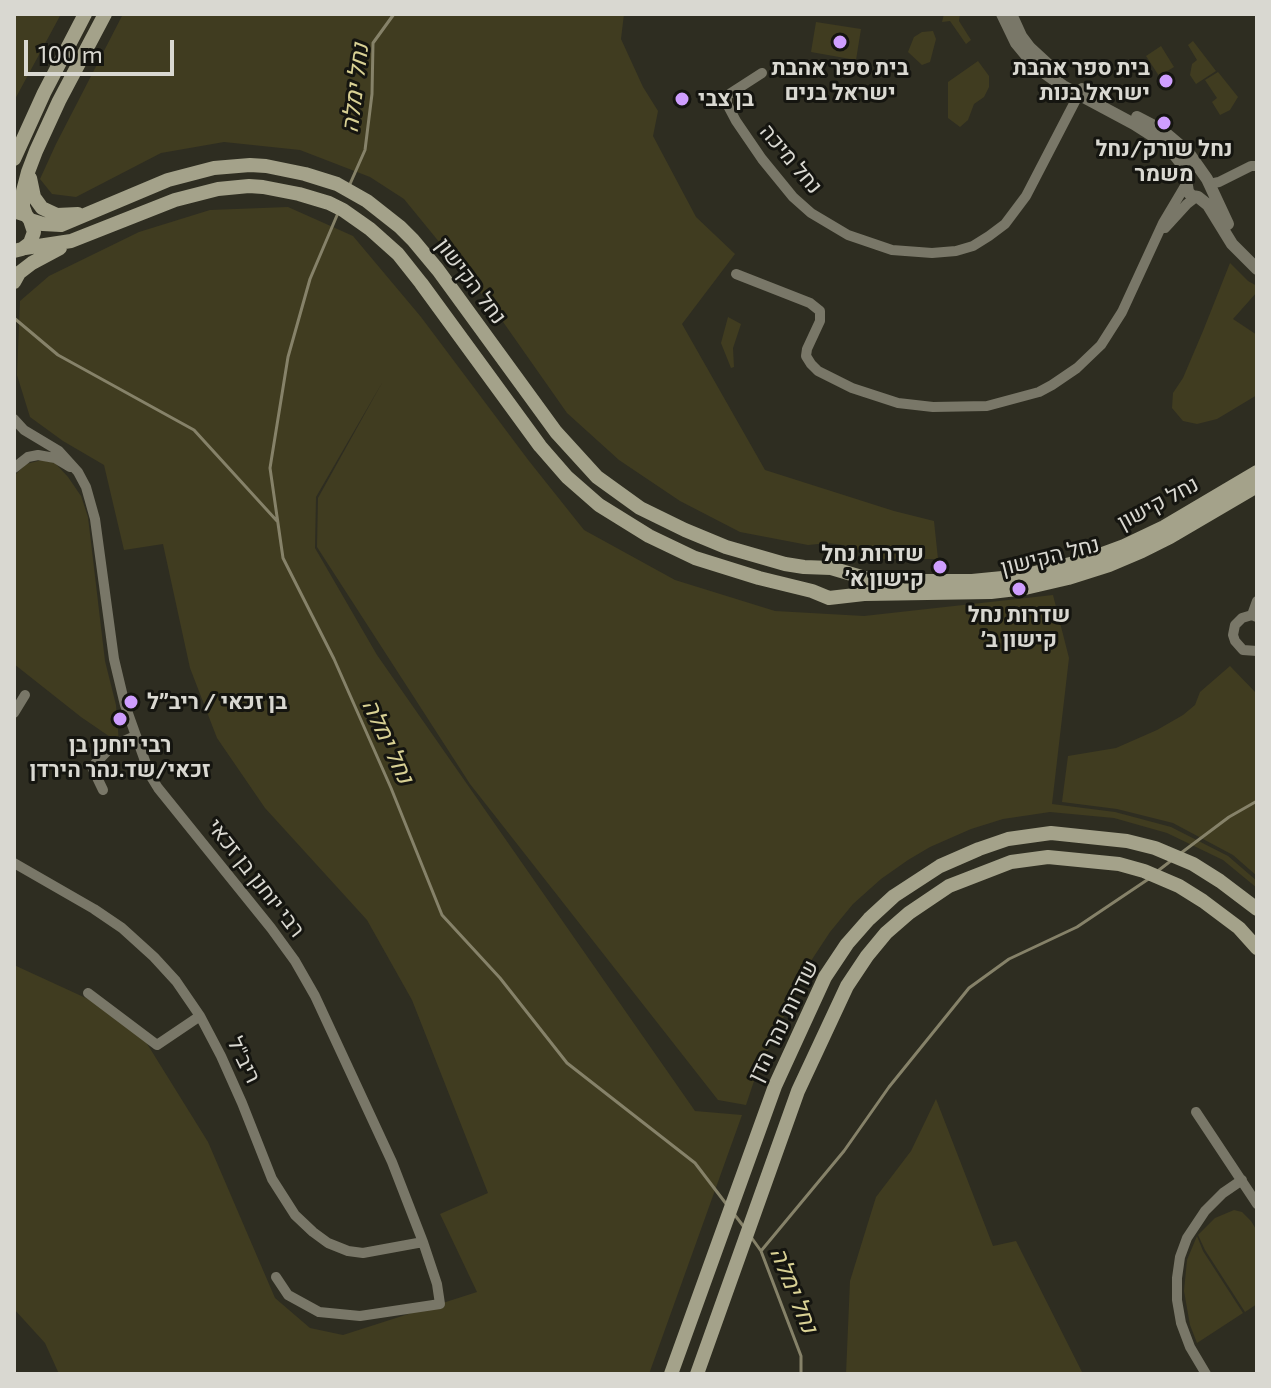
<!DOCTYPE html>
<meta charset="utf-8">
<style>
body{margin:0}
#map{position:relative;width:1271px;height:1388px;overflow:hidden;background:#2e2d21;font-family:"Exo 2",sans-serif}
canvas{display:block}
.frame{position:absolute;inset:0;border:16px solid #d9d8d1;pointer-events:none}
.scale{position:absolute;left:24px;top:40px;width:150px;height:36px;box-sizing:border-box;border:4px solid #d9d8d1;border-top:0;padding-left:10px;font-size:24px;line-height:28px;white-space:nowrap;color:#d9d8d1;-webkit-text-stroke:6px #151510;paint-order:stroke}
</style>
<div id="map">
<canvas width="1271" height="1388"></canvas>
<div class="frame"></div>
<div class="scale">100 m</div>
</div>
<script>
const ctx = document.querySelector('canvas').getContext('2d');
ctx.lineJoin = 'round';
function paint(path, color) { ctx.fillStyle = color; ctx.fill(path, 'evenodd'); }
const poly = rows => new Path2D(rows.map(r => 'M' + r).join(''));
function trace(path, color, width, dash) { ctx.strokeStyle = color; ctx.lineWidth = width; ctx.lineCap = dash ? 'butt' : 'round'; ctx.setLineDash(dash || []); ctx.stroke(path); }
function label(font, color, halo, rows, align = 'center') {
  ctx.font = font + ' "Exo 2",Heebo,sans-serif'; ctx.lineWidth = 6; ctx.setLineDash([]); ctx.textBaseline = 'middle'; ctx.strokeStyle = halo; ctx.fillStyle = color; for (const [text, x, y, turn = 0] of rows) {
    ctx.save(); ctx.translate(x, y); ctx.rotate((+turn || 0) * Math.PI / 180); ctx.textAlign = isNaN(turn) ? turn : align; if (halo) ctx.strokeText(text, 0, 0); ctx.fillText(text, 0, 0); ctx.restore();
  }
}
const green = poly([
 [14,14,61,14,14,101],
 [123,14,624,14,621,39,643,87,658,111,653,136,696,217,735,254,682,324,765,470,894,511,934,521,938,559,879,559,850,546,828,543,808,545,740,532,680,501,619,460,567,413,494,309,404,199,370,177,300,150,224,142,161,153,76,197,52,194,40,179,56,144],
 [944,14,960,14,959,21,971,40,966,44,950,21,942,22],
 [816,22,861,29,856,60,811,52],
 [933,31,936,39,930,62,922,65,908,52,914,37,922,32],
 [1193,41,1216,71,1196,84,1190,75,1192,64,1197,60,1188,45],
 [1161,46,1174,67,1159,76,1146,56],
 [978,61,989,76,989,87,984,97,974,104,968,120,960,127,948,118,948,82],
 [1218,72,1238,97,1230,110,1220,115,1212,102,1217,98,1205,80],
 [288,207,353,236,421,317,529,461,584,530,675,580,775,611,864,616,1053,595,1069,658,1052,804,1115,812,1171,827,1228,856,1257,881,1257,888,1223,860,1167,833,1114,818,1050,812,1003,819,971,829,930,847,908,860,881,879,853,904,830,932,807,967,755,1078,746,1105,718,1100,470,784,317,547,318,498,383,381,316,497,315,548,377,655,695,1111,742,1115,649,1374,59,1374,45,1343,14,1309,14,965,101,1005,141,1034,208,1142,275,1298,310,1328,343,1335,477,1292,440,1214,488,1193,412,1000,367,920,265,808,217,738,190,668,163,544,124,550,104,465,63,441,30,417,17,375,20,301,49,276,139,232,210,210],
 [1230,263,1248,281,1257,286,1257,292,1233,319,1257,335,1257,395,1217,419,1197,424,1183,421,1172,408,1173,393,1183,378,1203,331],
 [728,317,741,324,733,348,734,367,731,368,721,343],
 [42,460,55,463,68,477,81,496,88,517,105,661,116,705,119,743,81,717,14,664,14,476,26,464],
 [1230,666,1257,694,1257,876,1233,855,1173,823,1117,809,1062,802,1068,756,1116,748,1157,730,1183,715,1195,705,1200,692],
 [936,1099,993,1246,1016,1241,1083,1374,846,1374,850,1281,876,1197,911,1151],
 [1234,1210,1242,1212,1251,1221,1257,1231,1257,1304,1245,1312,1205,1250,1198,1235,1215,1218],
 [1197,1236,1203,1251,1243,1313,1197,1343,1190,1325,1184,1291,1187,1260]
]);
const stream = poly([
 [350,184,365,150,372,94,373,43,394,14],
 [338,213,310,279,288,357,270,468,283,558,334,659,391,788,442,915,500,978,567,1063,695,1163,727,1205],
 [14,318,58,355,194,430,277,521],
 [1181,853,1229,817,1257,801],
 [1159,870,1172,860],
 [734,1214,744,1227],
 [751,1237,761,1251,801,1356,801,1374],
 [761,1251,844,1151,889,1087,969,988,1009,959,1077,927,1150,878]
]);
const minor = poly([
 [762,73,731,93,727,96,727,104,736,121,762,159,793,197,811,213,848,235,892,250,932,253,956,251,973,246,989,236,1005,224,1026,196,1082,88],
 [1209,184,1219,182,1251,166,1257,166],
 [1165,228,1187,204,1196,197],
 [736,274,810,303,820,311,820,321,807,349,806,356,811,364,818,371,852,388,898,403,933,407,987,406,1039,392,1052,385,1077,368,1101,345,1122,312,1163,223,1185,186],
 [14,419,24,430,59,451,78,472,86,487,95,519,114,659,125,705,150,775,158,788,271,928,295,961,315,996,392,1162,423,1242,437,1284,440,1304,360,1316,319,1312,288,1295,276,1277],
 [14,468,28,457,38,455,55,458,70,467],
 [1252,615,1257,601],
 [1257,617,1252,615,1242,618,1235,625,1233,635,1235,641,1243,650,1257,651],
 [14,713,25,695],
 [103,790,92,767,112,746,135,736],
 [14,863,94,909,122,928,154,957,176,981,200,1016,221,1056,242,1103,272,1179,295,1215,313,1232,328,1243,348,1251,363,1253,423,1242],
 [88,993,157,1045,200,1016],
 [1196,1112,1257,1204],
 [1206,1374,1190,1347,1181,1323,1177,1300,1177,1278,1180,1257,1187,1238,1205,1211,1223,1193,1242,1180]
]);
const tertiary = poly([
 [1002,14,1016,43,1035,66,1063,86,1134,124,1167,145,1184,167,1188,192,1192,196,1198,197,1208,205,1232,244,1257,269],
 [1011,14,1021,36,1030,48,1055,71],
 [1137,117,1162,130,1188,152,1207,179,1228,224]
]);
const secondary = poly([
 [14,159,44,93,85,14],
 [30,178,34,197,42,208,57,215,78,214],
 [14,211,26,215,30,220,34,232,30,243,22,249,14,251],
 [26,215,23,207,23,191,28,172,36,151,59,101,105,14],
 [30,220,43,224,61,225,168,180,214,168,250,165,266,166,305,174,337,184,367,201,400,227,413,240,438,270,556,432,597,477,640,508,685,530,726,547,785,564,804,567,831,568,865,578,894,581,972,581,1023,576,1086,560,1124,546,1164,527,1257,472],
 [25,248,71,241,175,200,218,189,249,186,263,187,299,194,329,203,343,210,370,229,398,254,421,283,540,446,567,477,599,505,649,536,695,558,759,578,812,591,829,598,864,594,991,592,1025,588,1068,578,1109,565,1142,551,1170,537,1257,486],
 [14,282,19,273,32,263,60,248],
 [671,1374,775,1086,825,977,847,944,869,919,894,896,940,866,979,849,1008,839,1051,833,1127,841,1155,848,1193,864,1220,881,1257,909],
 [697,1374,798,1091,847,986,867,956,886,933,909,913,949,886,1011,862,1048,857,1119,864,1144,871,1179,886,1203,901,1239,928,1257,948]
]);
const markers = [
 [840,42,8,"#cf9eff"],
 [1166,81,8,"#cf9eff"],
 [682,99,8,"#cf9eff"],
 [1164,123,8,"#cf9eff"],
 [940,567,8,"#cf9eff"],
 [1019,589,8,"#cf9eff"],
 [131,702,8,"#cf9eff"],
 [120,719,8,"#cf9eff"]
];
const poiNames = [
 ["בית ספר אהבת",840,68],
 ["ישראל בנים",840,93],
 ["בית ספר אהבת",1150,68,"right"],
 ["ישראל בנות",1150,93,"right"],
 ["בן צבי",698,99,"left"],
 ["נחל שורק/נחל",1164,149],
 ["משמר",1164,174],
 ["שדרות נחל",924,554,"right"],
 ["קישון א׳",924,579,"right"],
 ["שדרות נחל",1019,615],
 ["קישון ב׳",1019,640],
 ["בן זכאי / ריב״ל",147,702,"left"],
 ["רבי יוחנן בן",120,745],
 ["זכאי/שד.נהר הירדן",120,770]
];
const streetNames = [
 ["נחל מיכה",791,159,50],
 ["נחל הקישון",471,281,53],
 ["נחל קישון",1158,503,-28],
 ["נחל הקישון",1050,556,-14],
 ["רבי יוחנן בן זכאי",256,878,52],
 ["שדרות נהר הדן",783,1021,-64],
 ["ריב\"ל",244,1060,64]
];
const waterNames = [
 ["נחל ימלה",355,88,-83],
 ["נחל ימלה",388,741,65],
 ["נחל ימלה",794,1290,68]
];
paint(green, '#403c20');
trace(stream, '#868269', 3);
trace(minor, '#797768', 10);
trace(tertiary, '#797768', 12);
trace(secondary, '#a4a28a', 14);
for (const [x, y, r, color] of markers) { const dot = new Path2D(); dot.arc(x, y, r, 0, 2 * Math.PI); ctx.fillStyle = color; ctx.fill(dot); trace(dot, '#151510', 3); }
label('bold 22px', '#d9d8d1', '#151510', poiNames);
label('22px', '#d9d8d1', '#151510', streetNames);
label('italic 24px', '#d9d194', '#151510', waterNames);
</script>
